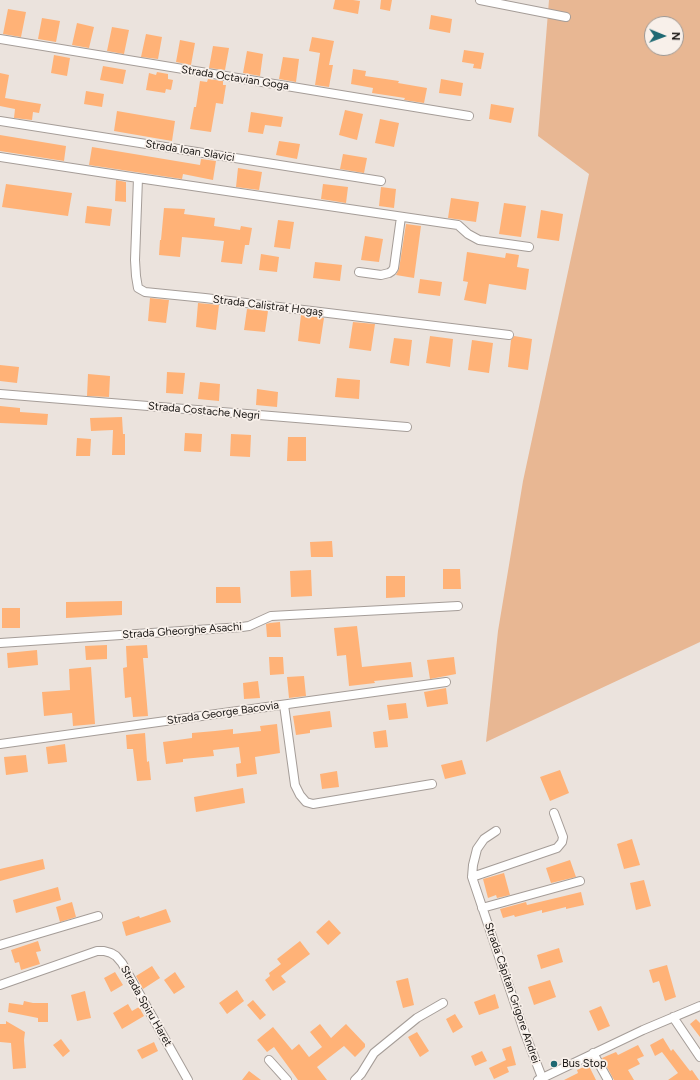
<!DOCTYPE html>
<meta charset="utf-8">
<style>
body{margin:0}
#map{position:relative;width:700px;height:1080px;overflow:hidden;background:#ebe3dd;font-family:Figtree,sans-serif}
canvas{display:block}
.north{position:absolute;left:644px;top:16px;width:40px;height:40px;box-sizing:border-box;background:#f8f0ea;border:1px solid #9e9893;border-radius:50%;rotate:91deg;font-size:11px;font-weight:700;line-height:16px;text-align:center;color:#161311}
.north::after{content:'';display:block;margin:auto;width:14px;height:18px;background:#1f6973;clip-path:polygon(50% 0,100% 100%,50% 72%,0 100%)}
</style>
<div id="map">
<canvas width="700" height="1080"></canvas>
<div class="north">N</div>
</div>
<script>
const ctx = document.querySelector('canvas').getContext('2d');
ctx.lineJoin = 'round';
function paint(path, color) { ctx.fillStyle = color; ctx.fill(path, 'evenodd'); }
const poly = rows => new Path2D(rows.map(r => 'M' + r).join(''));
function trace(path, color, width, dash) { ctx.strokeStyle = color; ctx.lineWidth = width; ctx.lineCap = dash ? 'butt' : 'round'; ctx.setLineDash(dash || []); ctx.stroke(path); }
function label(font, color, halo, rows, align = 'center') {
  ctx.font = font + ' Figtree,sans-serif'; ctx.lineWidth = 3.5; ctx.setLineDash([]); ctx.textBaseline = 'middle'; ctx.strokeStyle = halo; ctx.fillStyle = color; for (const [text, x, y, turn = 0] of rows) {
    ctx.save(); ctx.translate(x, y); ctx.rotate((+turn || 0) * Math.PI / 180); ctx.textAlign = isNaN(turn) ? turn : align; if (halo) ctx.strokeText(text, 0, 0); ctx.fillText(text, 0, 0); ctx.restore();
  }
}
const green = poly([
 [549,0,700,0,700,642,486,742,498,631,523,481,589,174,538,136],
 [652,24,676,24,676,48,652,48]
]);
const building = poly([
 [335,0,353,0,360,1,358,14,333,9],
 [381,0,392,0,390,11,380,9],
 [8,9,26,12,21,37,3,34],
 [431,15,452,19,450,33,429,29],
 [42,18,60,21,56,42,38,39],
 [77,23,94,27,89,48,72,45],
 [112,27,129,30,124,54,107,51],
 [146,34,162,37,158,59,141,57],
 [312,37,334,41,329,65,333,65,329,87,315,85,320,53,309,51],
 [180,40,195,43,191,65,176,62],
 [213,46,229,48,225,70,209,68],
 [464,50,484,53,481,69,473,68,474,64,462,62],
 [247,51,263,54,260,76,243,73],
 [54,55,70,58,67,76,51,73],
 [283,57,299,59,296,82,279,79],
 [103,66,126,70,123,84,100,80],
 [353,69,366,71,365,76,399,81,398,83,427,88,424,103,404,100,405,98,372,93,373,88,351,84],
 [157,72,168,74,168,79,173,80,171,90,166,89,165,93,146,90,149,73,156,75],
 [0,73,9,75,5,98,41,104,39,113,33,112,32,120,14,118,15,109,0,106],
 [208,79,223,81,223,85,226,85,223,104,216,103,211,132,190,129,194,107,196,107,200,81,207,82],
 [441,79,463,83,461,96,439,93],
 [86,91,104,94,102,107,84,104],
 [491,104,514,108,511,123,489,119],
 [345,110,363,114,357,140,339,135],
 [117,111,175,121,172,141,114,131],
 [251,112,283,117,281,127,265,125,263,134,248,132],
 [380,119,399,123,394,147,375,143],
 [0,135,66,146,64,161,0,151],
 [279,141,300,144,297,159,276,155],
 [92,147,200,165,201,159,216,161,213,180,183,174,182,179,89,165],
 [343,154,367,158,364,173,340,169],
 [238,168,262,172,259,190,236,187],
 [116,180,126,182,126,202,115,201],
 [6,184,72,193,68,216,2,207],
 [323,184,348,187,346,203,321,199],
 [381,187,396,189,394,208,379,206],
 [451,198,479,202,476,222,448,218],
 [504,203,526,206,521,237,499,234],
 [87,206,112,209,110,226,85,223],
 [164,208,185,209,184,214,215,218,214,226,240,230,241,226,252,228,249,245,245,245,242,264,221,262,224,241,182,237,180,257,159,255,160,240,161,240],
 [541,210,563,214,559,241,537,238],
 [278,220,294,222,290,249,274,247],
 [406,224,421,226,414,278,396,275,399,269],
 [365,236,383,239,379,262,361,260],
 [467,252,505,258,506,253,519,255,517,267,529,269,526,290,489,284,486,304,464,300,468,282,463,281],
 [261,254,279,257,277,272,259,270],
 [315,262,342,265,340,281,313,278],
 [420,279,442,282,440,296,418,293],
 [150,298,169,300,166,323,148,321],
 [198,303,219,305,216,330,196,327],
 [247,309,268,311,265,332,244,330],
 [301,315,324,318,320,344,298,341],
 [353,322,375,324,371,351,349,348],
 [430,336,453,339,450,367,426,363],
 [514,336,532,339,528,370,508,367,511,340],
 [394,338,412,340,409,366,390,363],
 [472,340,493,343,489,373,468,370],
 [0,365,19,367,17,383,0,381],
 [167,372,185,373,183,394,166,393],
 [88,374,110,376,109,397,87,396],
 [337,378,360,380,359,399,335,397],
 [200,382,220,384,219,401,198,399],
 [257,389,278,392,277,407,256,405],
 [0,406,20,408,20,412,48,414,47,425,0,423],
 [122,417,123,434,125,434,125,455,112,455,113,430,91,431,90,418],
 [185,433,202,434,201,452,184,451],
 [231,434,251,435,250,457,230,456],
 [288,437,306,437,306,461,287,461],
 [77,438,91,439,90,456,76,456],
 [332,541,333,557,311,557,310,542],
 [443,569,460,569,461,589,443,589],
 [311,570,312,596,291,597,290,571],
 [386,576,405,576,405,597,386,598],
 [216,587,240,587,241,603,216,603],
 [122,601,122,615,66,618,66,602],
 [2,608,20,608,20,628,2,628],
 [280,622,281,637,267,637,266,624,270,623],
 [357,626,362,667,411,662,413,677,374,681,375,683,349,686,346,655,337,656,334,628],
 [107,645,107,659,86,660,85,646],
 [147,645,148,658,143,658,148,716,133,717,131,697,125,698,123,668,127,667,126,646],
 [37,650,38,665,8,668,7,653],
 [269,657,283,657,284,674,270,675],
 [454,657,456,674,430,679,427,660],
 [91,667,95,724,73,726,72,713,44,716,42,692,70,690,69,669],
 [304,676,306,696,289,698,287,677],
 [258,681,260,698,244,699,243,683],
 [446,688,448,704,427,707,424,692],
 [406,703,408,718,389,720,387,705],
 [330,711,332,727,310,730,310,733,296,735,293,716],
 [277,724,280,753,255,757,257,774,237,777,236,764,241,763,239,747,213,750,214,756,183,759,183,762,166,764,163,742,192,738,192,733,215,731,233,729,233,734,261,731,260,726],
 [386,730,388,747,375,748,373,732],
 [145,733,147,762,149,761,151,780,137,781,133,749,127,749,126,735],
 [65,744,67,762,48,764,46,747],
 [26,755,28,772,6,775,4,757],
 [462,760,466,774,445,779,441,765],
 [560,770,569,793,550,801,540,777],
 [337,771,339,787,322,789,320,774],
 [243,788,245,803,196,812,194,797],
 [632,839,640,865,624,869,617,844],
 [43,859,45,869,0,881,0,869],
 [570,860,576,877,551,883,546,868],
 [504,873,510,895,497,898,496,895,488,898,483,879],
 [644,880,651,906,636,910,630,883],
 [58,887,61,900,16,913,13,900],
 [581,892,584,905,566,909,566,907,542,913,542,910,515,917,514,915,503,918,500,909,526,902,527,905],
 [72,902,76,917,60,922,56,907],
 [166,909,171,922,126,936,122,922,139,916,140,918],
 [329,920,341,933,328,945,316,932],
 [38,941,41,951,36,952,40,964,21,970,19,962,15,963,11,950],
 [300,941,310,954,281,976,286,982,273,991,265,980,270,976,269,973,281,964,277,959],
 [559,948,563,962,541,969,537,955],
 [667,965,676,997,665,1001,659,981,653,983,649,970],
 [152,966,160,978,143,989,136,976],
 [115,972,123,985,111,992,104,978],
 [175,972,185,987,174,994,164,980],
 [408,978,414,1005,403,1008,396,981],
 [550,980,556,997,534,1005,528,987],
 [237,990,244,1001,227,1014,219,1003],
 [85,991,91,1018,77,1021,71,995],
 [495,994,499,1008,479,1015,474,1002],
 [253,1000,266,1015,260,1020,247,1005],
 [24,1001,33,1003,48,1003,48,1022,38,1022,38,1018,8,1012,9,1003,23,1005],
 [128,1004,132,1011,139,1007,144,1016,122,1029,113,1013],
 [601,1006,610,1026,598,1031,589,1011],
 [455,1014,463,1027,453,1033,446,1019],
 [696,1019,700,1023,700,1037,690,1024],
 [6,1021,25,1032,24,1040,26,1068,13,1069,11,1043,0,1042,0,1024,6,1024],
 [320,1024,331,1038,346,1024,365,1044,365,1047,355,1057,344,1046,317,1067,327,1080,298,1080,274,1047,267,1052,257,1040,273,1027,292,1050,299,1044,309,1057,322,1047,310,1032],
 [417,1032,429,1051,420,1057,408,1037],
 [663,1038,671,1051,673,1049,690,1071,692,1070,699,1080,668,1080,678,1073,662,1052,655,1056,650,1045],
 [61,1039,70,1051,63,1057,53,1045],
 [154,1042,158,1051,142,1059,137,1050],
 [638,1045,644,1056,637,1059,640,1064,628,1070,634,1080,614,1080,602,1058,616,1052,618,1055],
 [511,1046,516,1065,507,1067,509,1072,494,1079,489,1068,506,1060,502,1049],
 [482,1051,487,1061,475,1066,471,1056],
 [586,1066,589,1066,596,1080,564,1080,578,1073,577,1070],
 [249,1071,261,1080,242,1080]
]);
const minor = poly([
 [480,0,566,17],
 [0,39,469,116],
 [0,121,381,181],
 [0,157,138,178,458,225,468,234,479,240,529,247],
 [138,178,135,260,136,276,138,288,145,292,205,298,509,335],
 [359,272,381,275,389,273,392,271,394,268,401,217],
 [0,394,407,427],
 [0,643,242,627,249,626,271,616,458,606],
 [284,705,295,785,300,795,306,802,313,804,432,784],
 [0,744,446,682],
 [496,831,484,839,477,849,473,865,472,877,524,1031,543,1080],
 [472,877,557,848,562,842,563,837,554,813],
 [482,908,580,881],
 [0,945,98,916],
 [0,985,97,951,104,951,111,953,116,956,122,963,188,1080],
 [673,1017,700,1057],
 [593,1053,608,1080],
 [269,1060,287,1080],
 [355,1080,361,1074,374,1053,417,1018,443,1003],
 [538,1080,643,1030,700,1006]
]);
const markers = [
 [554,1064,4,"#1f6973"]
];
const streetNames = [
 ["Strada Octavian Goga",235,78,9],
 ["Strada Ioan Slavici",190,151,9],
 ["Strada Calistrat Hogaș",268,306,7],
 ["Strada Costache Negri",204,411,5],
 ["Strada Gheorghe Asachi",182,631,-4],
 ["Strada George Bacovia",223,713,-8],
 ["Strada Căpitan Grigore Andrei",512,993,71],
 ["Strada Spiru Haret",146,1006,60]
];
const poiNames = [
 ["Bus Stop",562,1064]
];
paint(green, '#e8b793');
paint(building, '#ffb277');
trace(minor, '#a59d98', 10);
trace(minor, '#fff', 8);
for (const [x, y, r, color] of markers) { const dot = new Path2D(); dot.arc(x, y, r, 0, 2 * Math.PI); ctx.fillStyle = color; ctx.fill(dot); trace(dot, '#f8f0ea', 1.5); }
label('11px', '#161311', '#f8f0ea', streetNames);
label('11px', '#161311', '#f8f0ea', poiNames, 'left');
</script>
